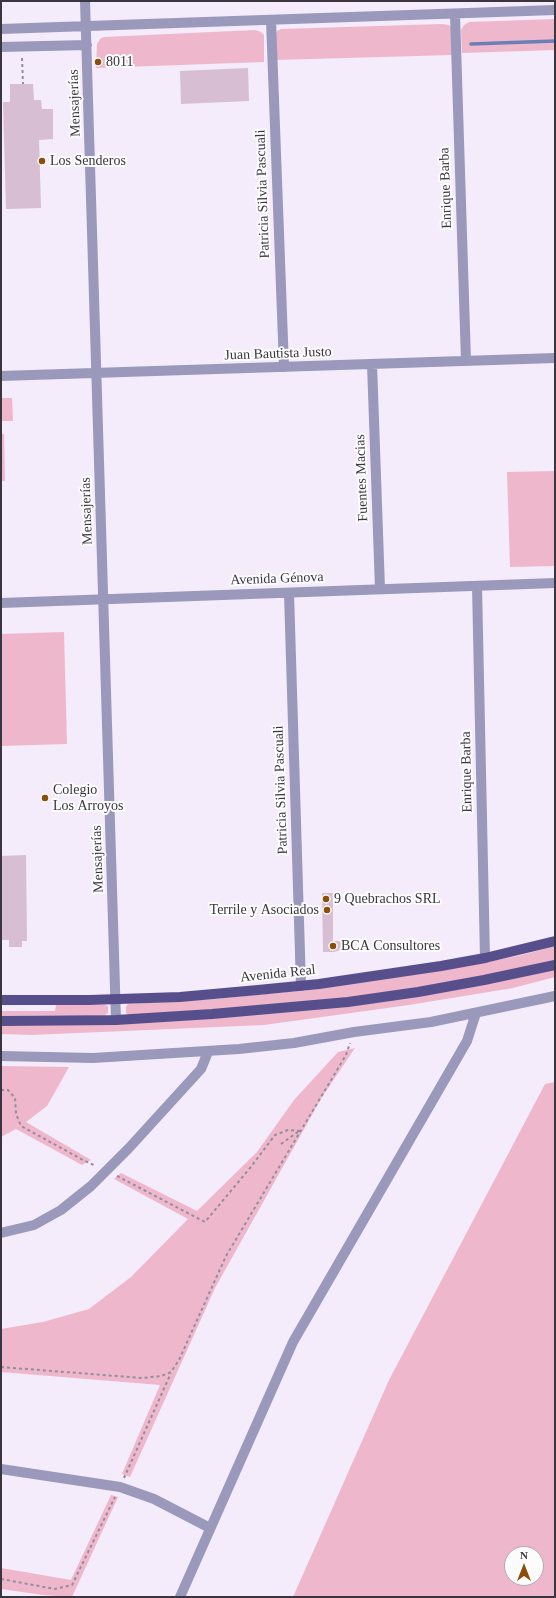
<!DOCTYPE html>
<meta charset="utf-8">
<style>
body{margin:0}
#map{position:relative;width:556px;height:1598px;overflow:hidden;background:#f4ebfb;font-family:"Times New Roman",serif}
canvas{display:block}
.frame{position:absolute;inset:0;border:2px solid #3b3540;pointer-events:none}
.north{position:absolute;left:504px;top:1546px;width:40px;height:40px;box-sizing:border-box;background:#fcfcfc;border:1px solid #afacb1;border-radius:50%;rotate:0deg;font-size:11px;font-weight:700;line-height:16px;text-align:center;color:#3b3540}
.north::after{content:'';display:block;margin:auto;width:14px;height:18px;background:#8a4f0b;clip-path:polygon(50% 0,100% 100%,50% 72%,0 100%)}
</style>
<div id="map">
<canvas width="556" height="1598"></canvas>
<div class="frame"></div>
<div class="north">N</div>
</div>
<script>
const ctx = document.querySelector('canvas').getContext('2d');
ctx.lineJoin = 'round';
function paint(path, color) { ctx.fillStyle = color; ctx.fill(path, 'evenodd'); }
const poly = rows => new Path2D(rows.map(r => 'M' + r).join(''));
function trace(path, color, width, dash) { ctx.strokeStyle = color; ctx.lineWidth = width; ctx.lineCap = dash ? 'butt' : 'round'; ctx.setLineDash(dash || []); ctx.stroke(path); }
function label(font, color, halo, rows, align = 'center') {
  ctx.font = font + ' "Times New Roman",serif'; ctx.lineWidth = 4; ctx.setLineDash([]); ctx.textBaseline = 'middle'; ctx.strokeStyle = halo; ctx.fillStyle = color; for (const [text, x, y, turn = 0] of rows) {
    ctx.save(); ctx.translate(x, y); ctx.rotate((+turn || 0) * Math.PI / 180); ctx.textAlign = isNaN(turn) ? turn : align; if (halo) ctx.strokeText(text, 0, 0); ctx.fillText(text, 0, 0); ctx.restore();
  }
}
const green = poly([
 [555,19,555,50,462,53,461,30,464,25,469,22],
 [442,24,449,25,452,28,452,55,275,60,274,37,277,31,281,29],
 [255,30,261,32,264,35,264,62,96,68,97,44,100,39,104,37],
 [1,398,12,398,13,421,1,421],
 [1,434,4,434,5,481,1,481],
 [555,471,555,566,510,567,507,472],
 [64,632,67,744,1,746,1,634],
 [555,946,555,961,479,978,315,1003,129,1015,126,1013,126,1007,128,1004,214,999,308,990,445,970,518,956],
 [555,965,555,977,513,988,409,1005,264,1025,31,1035,1,1034,1,1021,290,1008],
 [56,1005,105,1005,108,1006,108,1013,105,1015,1,1016,1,1011,55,1011],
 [355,1048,322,1097,215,1288,130,1477,122,1474,160,1385,1,1372,1,1329,43,1322,89,1309,131,1277,188,1219,114,1179,121,1173,197,1211,257,1152,294,1100,338,1052],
 [1,1066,69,1067,47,1106,26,1122,91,1160,82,1165,16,1129,1,1137],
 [555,1082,555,1597,293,1597,389,1380,545,1084],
 [512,1554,536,1554,536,1578,512,1578],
 [111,1495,118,1497,72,1597,43,1595,1,1589,1,1568,71,1580]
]);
const stream = poly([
 [471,44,555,41]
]);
const building = poly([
 [248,68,249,101,181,104,180,71],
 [10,84,33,84,34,100,41,100,42,109,53,109,53,139,39,140,41,208,6,209,3,102,10,102],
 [26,855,27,941,22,941,22,947,9,947,9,940,2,940,1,856],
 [322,893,333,893,333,941,344,941,344,949,334,952,323,952]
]);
const path = poly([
 [22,58,23,84],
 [1,1090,8,1090,15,1098,16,1114,21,1126,83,1160,96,1166],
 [281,1144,299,1131],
 [117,1176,205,1222,250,1168,275,1135,288,1130,300,1131],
 [1,1367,142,1378,161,1376,171,1372,179,1360,226,1256,346,1055,350,1043],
 [124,1478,171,1373],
 [1,1579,55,1589,72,1585,115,1497]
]);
const minor = poly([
 [85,1,116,1020],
 [455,14,466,361],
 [271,20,284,367],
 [1,29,555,10],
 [1,47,87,45],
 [372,364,380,589],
 [1,376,555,358],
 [477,586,485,958],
 [289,593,301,986],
 [1,603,555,583],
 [1,1056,93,1058,239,1049,294,1043,354,1032,431,1022,555,996],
 [1,1233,34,1225,61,1210,91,1186,129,1148,201,1069,208,1052],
 [1,1469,120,1487,154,1499,210,1528],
 [180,1597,293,1342,467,1041,476,1013]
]);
const major = poly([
 [1,1000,89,1000,180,997,258,990,319,984,441,966,485,958,555,941],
 [1,1021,116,1020,212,1014,348,1002,418,992,484,980,555,965]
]);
const markers = [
 [98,62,4,"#8a4f0b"],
 [42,161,4,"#8a4f0b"],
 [45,798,4,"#8a4f0b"],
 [326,899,4,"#8a4f0b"],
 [327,910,4,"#8a4f0b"],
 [333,946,4,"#8a4f0b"]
];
const poiNames = [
 ["8011",106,62],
 ["Los Senderos",50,161],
 ["Colegio",53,790],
 ["Los Arroyos",53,806],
 ["9 Quebrachos SRL",334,899],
 ["Terrile y Asociados",319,910,"right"],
 ["BCA Consultores",341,946]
];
const streetNames = [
 ["Mensajerías",75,103,-92],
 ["Enrique Barba",446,188,-92],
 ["Patricia Silvia Pascuali",263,194,-92],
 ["Juan Bautista Justo",278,354,-2],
 ["Fuentes Macias",362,478,-92],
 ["Mensajerías",87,511,-92],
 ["Avenida Génova",277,579,-2],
 ["Enrique Barba",467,772,-91],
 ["Patricia Silvia Pascuali",281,790,-92],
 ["Mensajerías",98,859,-92],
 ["Avenida Real",278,974,-6]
];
paint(green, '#efb7cc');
trace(stream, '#6a7fb6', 3.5);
paint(building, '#d7bed2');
trace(path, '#958d9b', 2, [3, 3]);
trace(minor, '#9a98bb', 10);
trace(major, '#574f8c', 10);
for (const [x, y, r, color] of markers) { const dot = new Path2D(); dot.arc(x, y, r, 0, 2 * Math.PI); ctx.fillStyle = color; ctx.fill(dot); trace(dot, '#fcfcfc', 1.5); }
label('14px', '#3b3540', '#fcfcfc', poiNames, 'left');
label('14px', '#3b3540', '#fcfcfc', streetNames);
</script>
